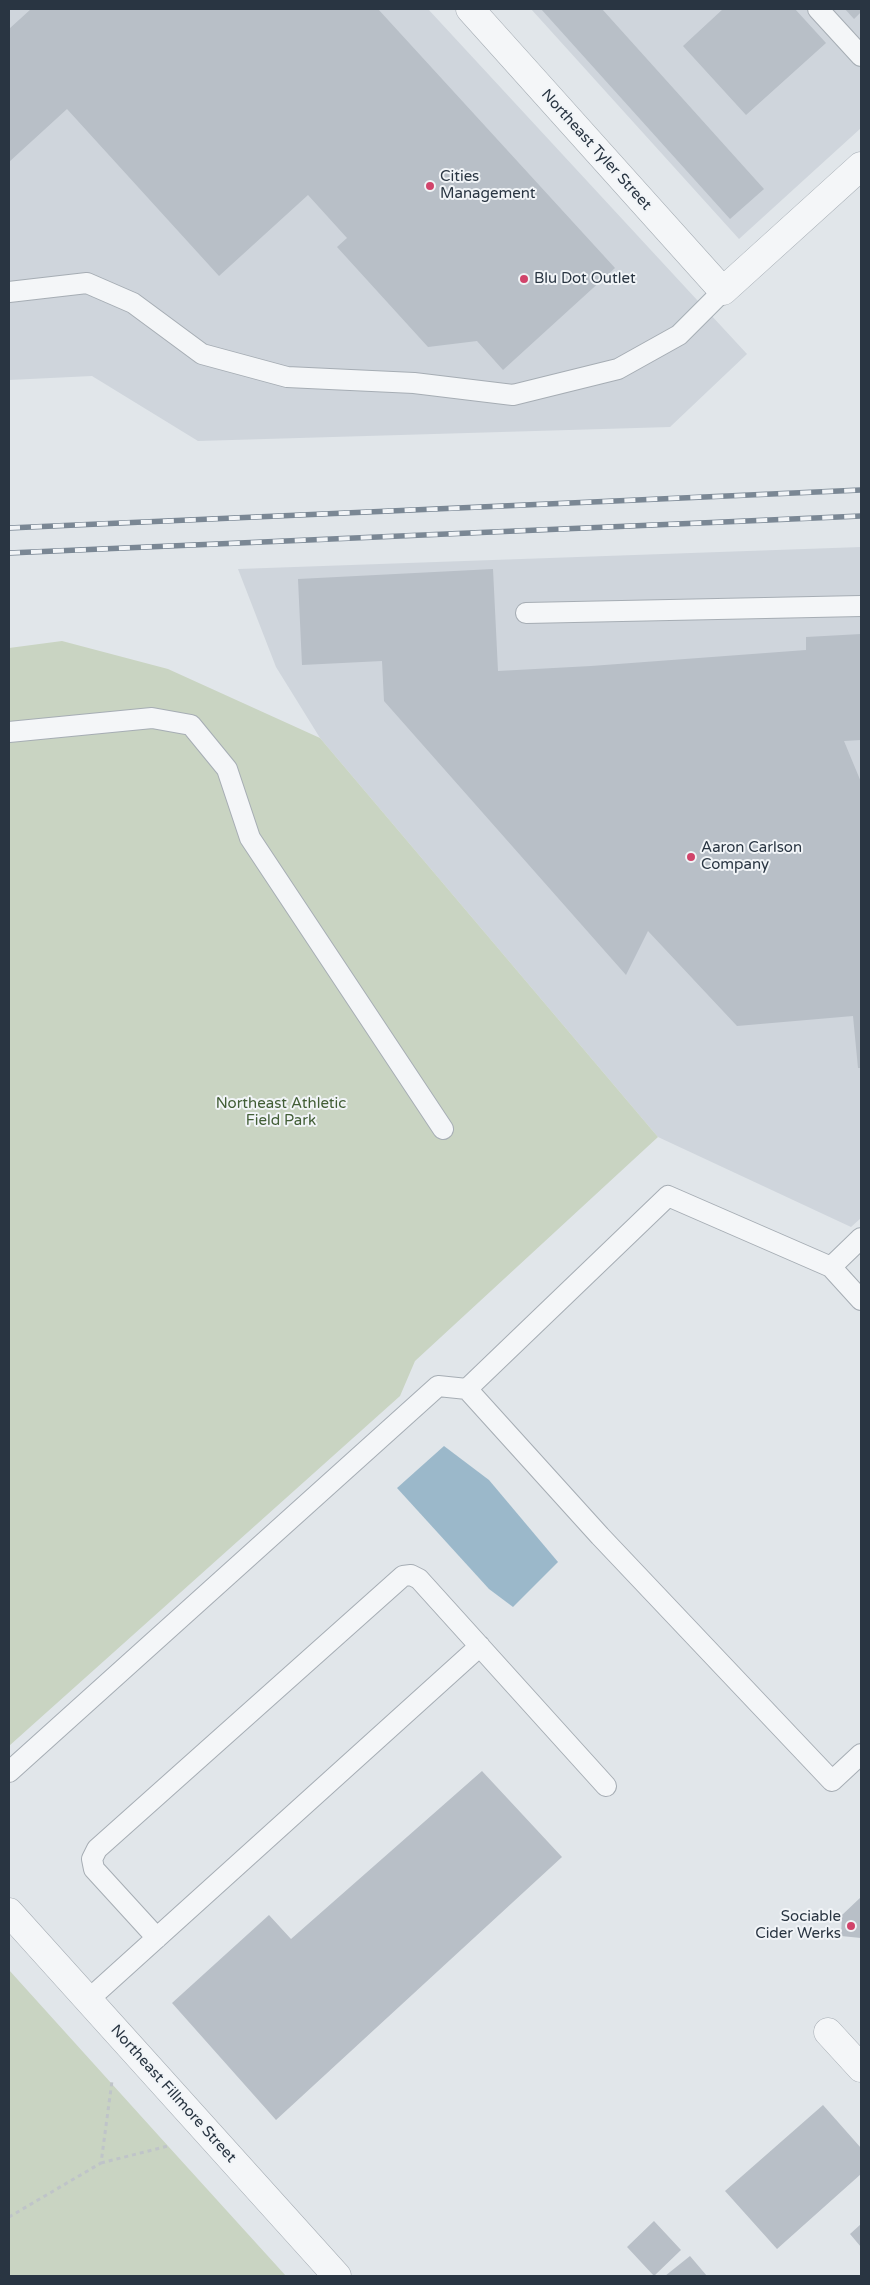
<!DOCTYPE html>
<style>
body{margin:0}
#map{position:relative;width:870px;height:2285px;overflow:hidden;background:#e1e6ea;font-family:"Varela Round",sans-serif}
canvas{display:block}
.frame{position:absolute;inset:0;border:10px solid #293542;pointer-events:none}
</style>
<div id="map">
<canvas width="870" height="2285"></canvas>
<div class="frame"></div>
</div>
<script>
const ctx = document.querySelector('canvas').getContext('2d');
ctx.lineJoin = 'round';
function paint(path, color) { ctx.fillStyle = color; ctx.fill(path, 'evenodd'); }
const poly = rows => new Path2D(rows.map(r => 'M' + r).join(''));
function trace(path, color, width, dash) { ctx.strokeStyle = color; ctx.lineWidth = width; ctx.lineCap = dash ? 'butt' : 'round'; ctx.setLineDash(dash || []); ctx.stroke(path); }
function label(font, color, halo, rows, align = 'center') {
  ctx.font = font + ' "Varela Round",sans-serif'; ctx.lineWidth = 4; ctx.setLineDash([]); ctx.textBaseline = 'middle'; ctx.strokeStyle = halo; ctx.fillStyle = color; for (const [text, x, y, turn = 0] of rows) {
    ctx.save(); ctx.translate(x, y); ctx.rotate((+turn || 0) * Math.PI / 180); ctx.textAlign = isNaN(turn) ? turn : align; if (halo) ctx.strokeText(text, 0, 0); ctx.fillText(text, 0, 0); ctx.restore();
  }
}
const built = poly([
 [9,9,428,9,747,354,670,427,198,441,92,376,9,380],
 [531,9,861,9,861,128,739,239],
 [861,547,861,1218,851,1227,658,1137,320,738,276,667,238,569]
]);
const green = poly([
 [62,641,168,669,320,738,658,1137,415,1361,400,1396,9,1746,9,648],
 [9,1970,168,2146,286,2276,9,2276]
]);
const water = poly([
 [444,1446,489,1480,558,1562,513,1607,489,1589,397,1488]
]);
const building = poly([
 [31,9,378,9,615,268,503,370,477,341,428,347,337,247,347,238,308,195,219,276,67,109,9,162,9,29],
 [541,9,602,9,764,189,730,219],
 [723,9,795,9,826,43,746,115,683,46],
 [845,9,861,9,861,12,854,19],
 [493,569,498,671,591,666,806,650,806,637,861,634,861,740,844,741,861,782,861,1068,858,1068,853,1016,737,1026,648,931,626,975,384,701,382,661,302,665,298,579],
 [482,1771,562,1857,276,2120,172,2003,269,1915,291,1939],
 [861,1897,861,1938,841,1936,842,1915],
 [823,2105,861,2148,861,2174,777,2249,725,2191],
 [654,2221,681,2250,654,2276,627,2247],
 [861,2224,861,2247,850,2234],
 [690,2256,707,2276,665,2276]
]);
const path = poly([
 [101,2163,168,2146],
 [9,2217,101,2163,112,2081]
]);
const lane = poly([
 [818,9,861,56],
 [9,292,87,283,133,303,202,354,287,377,414,383,513,395,618,369,679,335,723,291],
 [526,613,861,606],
 [9,732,152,718,191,725,227,769,250,838,443,1129],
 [861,1238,831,1267,861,1300],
 [831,1267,668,1196,467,1389,600,1536,832,1781,861,1754],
 [9,1772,438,1386,467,1389],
 [157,1938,94,1869,92,1859,97,1849,403,1576,411,1575,419,1579,606,1786],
 [88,2000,480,1646]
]);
const street = poly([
 [470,9,723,291,861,166],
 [9,1912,337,2276],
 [828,2032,861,2068]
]);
const rail = poly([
 [9,528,861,490],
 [9,553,861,516]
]);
const markers = [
 [430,186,5,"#d1446b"],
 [524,279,5,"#d1446b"],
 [691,857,5,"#d1446b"],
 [851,1926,5,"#d1446b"]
];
const streetNames = [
 ["Northeast Tyler Street",596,150,48],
 ["Northeast Fillmore Street",173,2094,48]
];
const poiNames = [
 ["Cities",440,177],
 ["Management",440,194],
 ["Blu Dot Outlet",534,279],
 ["Aaron Carlson",701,848],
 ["Company",701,865],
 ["Sociable",841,1917,"right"],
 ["Cider Werks",841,1934,"right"]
];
const parkNames = [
 ["Northeast Athletic",281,1104],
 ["Field Park",281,1121]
];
paint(built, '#cfd5dc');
paint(green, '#c9d4c2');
paint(water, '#9bb8ca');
paint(building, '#b8bfc7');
trace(lane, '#a6adb4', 22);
trace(street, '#a6adb4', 29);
trace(path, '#bfc4c9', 3, [4, 4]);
trace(lane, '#f4f6f8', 20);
trace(street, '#f4f6f8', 28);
trace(rail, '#7a8794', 5.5);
trace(rail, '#f1f4f7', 4, [11]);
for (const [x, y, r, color] of markers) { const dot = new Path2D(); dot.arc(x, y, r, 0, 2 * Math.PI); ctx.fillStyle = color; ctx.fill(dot); trace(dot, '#f1f4f7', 2); }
label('15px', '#293542', '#f1f4f7', streetNames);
label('15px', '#293542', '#f1f4f7', poiNames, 'left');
label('15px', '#425e36', '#f1f4f7', parkNames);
</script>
